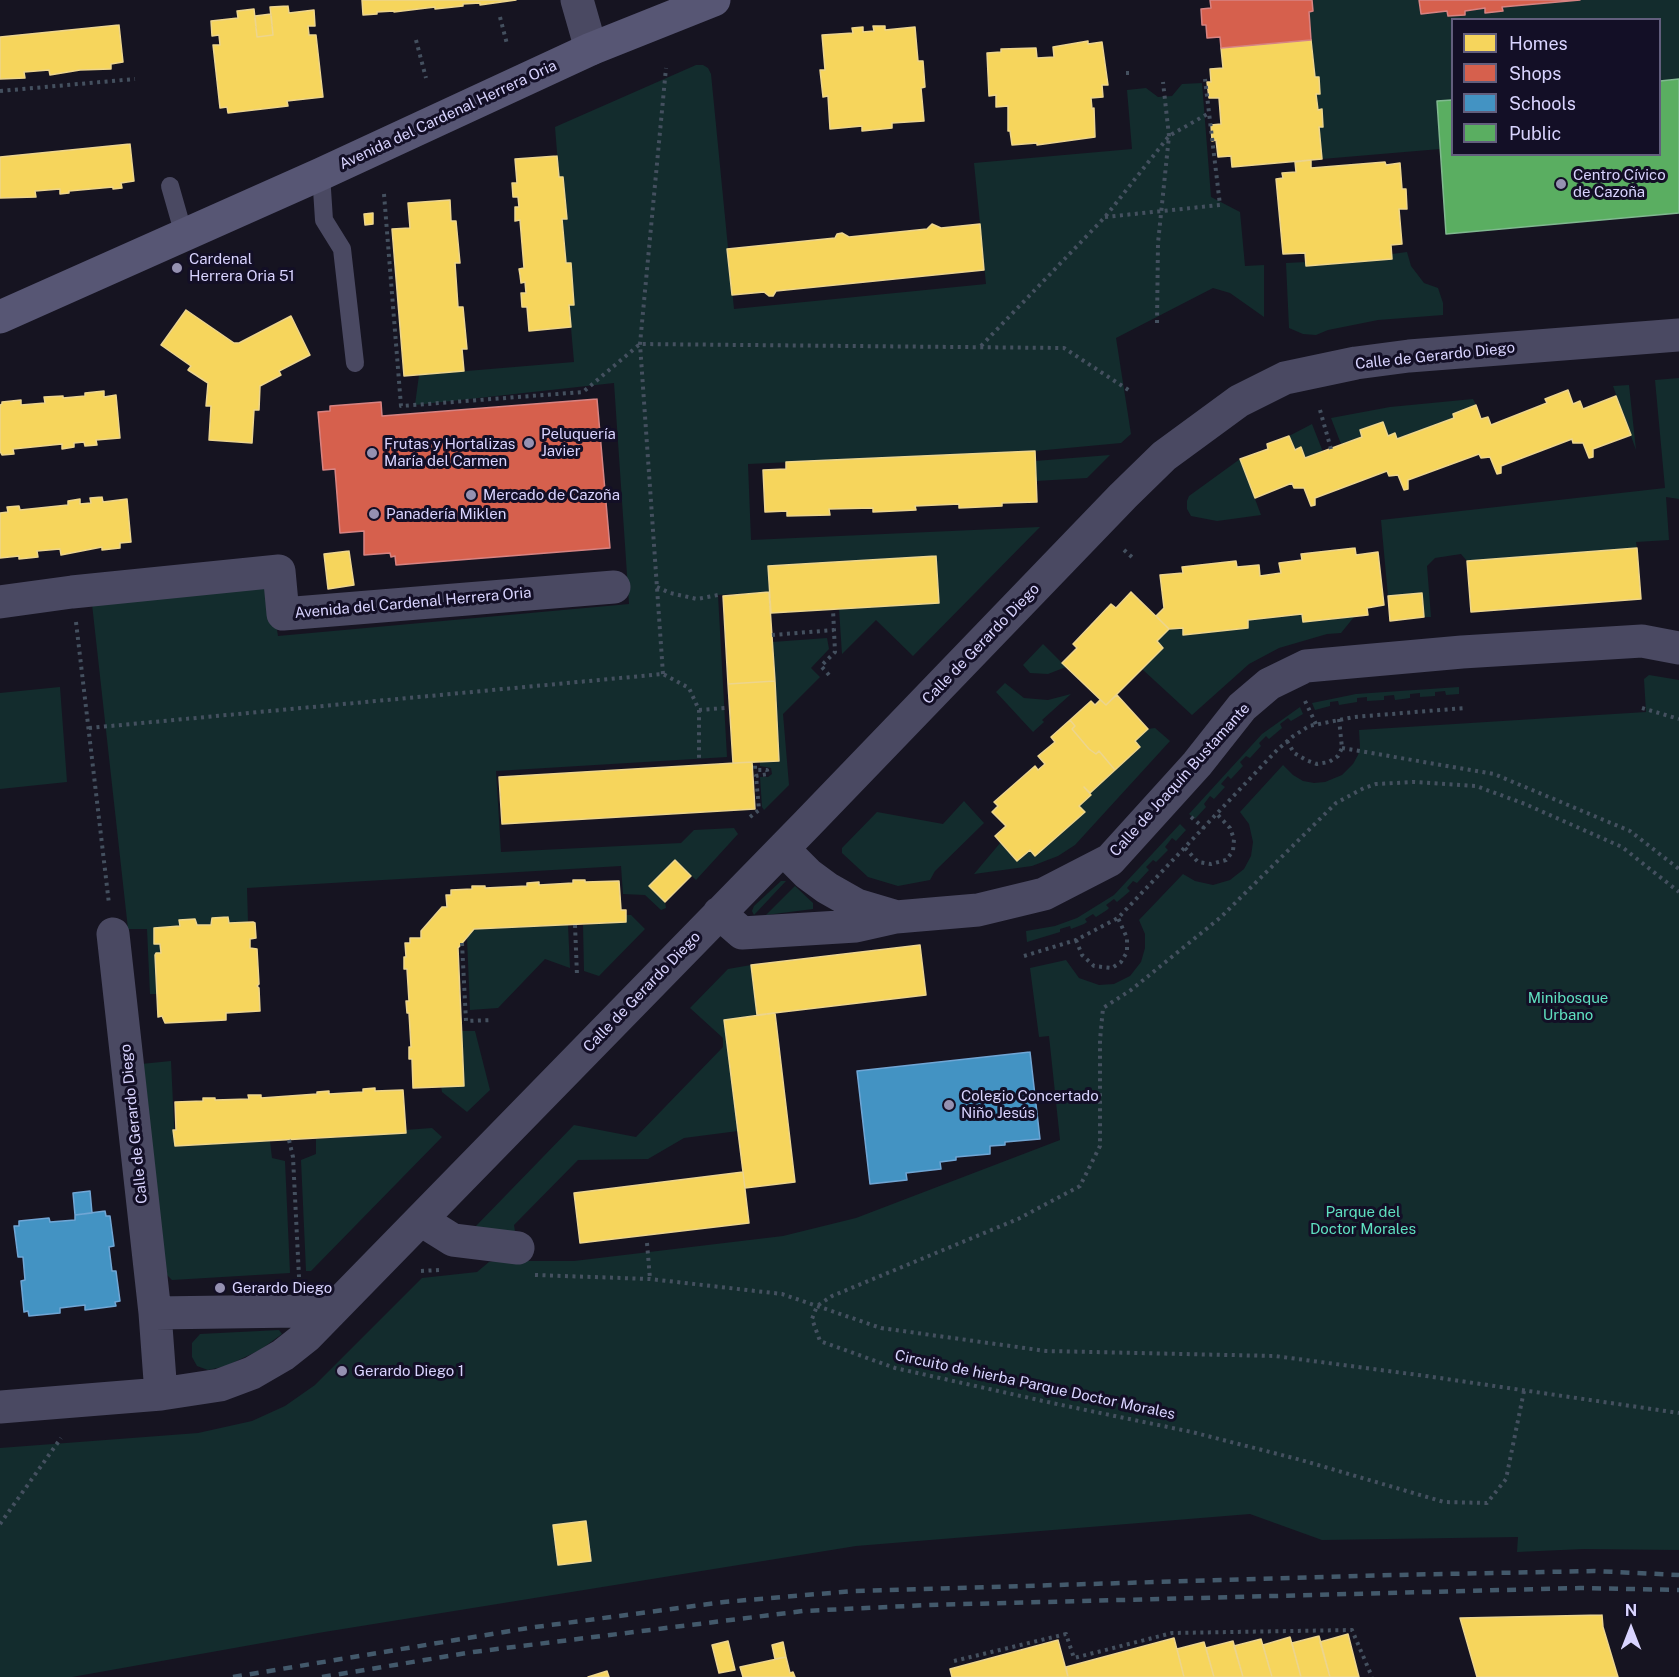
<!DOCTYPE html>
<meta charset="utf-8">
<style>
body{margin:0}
#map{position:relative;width:1679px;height:1677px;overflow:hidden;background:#161421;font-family:"Public Sans",sans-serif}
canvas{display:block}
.legend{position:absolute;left:1451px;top:18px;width:210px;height:138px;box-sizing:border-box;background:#130f26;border:2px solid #625e7d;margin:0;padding:8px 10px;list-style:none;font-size:18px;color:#d9d4ff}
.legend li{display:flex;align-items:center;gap:12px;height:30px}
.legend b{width:30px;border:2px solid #625e7d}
.north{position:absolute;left:1601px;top:1599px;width:60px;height:60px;-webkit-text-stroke:4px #130f26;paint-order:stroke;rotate:0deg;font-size:16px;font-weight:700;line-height:24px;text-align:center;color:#d9d4ff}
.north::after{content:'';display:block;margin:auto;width:21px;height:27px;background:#d9d4ff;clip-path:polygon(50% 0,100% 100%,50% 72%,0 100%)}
</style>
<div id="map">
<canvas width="1679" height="1677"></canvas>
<ul class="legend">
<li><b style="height:16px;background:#f6d55c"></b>Homes</li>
<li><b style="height:16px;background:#d6604d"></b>Shops</li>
<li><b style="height:16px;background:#4393c3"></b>Schools</li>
<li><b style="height:16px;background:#5aae61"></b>Public</li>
</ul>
<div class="north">N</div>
</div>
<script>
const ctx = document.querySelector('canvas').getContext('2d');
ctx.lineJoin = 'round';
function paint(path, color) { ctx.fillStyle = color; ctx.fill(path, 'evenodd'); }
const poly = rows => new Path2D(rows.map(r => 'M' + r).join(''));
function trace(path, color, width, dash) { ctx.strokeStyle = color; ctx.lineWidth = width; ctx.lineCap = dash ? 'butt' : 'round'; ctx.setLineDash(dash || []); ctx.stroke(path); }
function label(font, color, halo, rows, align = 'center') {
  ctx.font = font + ' "Public Sans",sans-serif'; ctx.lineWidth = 6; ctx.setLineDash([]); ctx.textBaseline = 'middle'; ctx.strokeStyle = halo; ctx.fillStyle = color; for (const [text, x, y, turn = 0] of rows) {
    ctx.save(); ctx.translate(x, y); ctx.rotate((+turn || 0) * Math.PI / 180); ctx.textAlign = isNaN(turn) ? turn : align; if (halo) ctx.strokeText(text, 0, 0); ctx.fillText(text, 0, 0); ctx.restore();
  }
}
const green = poly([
 [1312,0,1419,0,1421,14,1447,11,1448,16,1465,15,1465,11,1485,8,1486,13,1502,11,1502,7,1580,0,1679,0,1679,79,1660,81,1660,20,1452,20,1452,100,1437,102,1440,149,1322,159,1319,127,1323,127,1322,110,1318,110,1316,94,1320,93,1319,77,1315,77,1309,12,1313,11],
 [696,65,703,65,708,68,711,74,734,309,986,284,974,163,1132,149,1127,90,1146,88,1158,97,1172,96,1182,84,1202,83,1211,197,1240,212,1245,266,1264,265,1264,317,1230,293,1213,288,1116,338,1131,434,1121,443,1035,451,748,464,751,540,1040,527,913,656,876,620,842,654,839,609,936,556,768,566,769,592,718,595,727,757,496,771,501,852,681,843,694,830,734,828,738,834,696,880,675,860,650,885,665,902,666,908,661,910,645,895,623,894,621,866,247,888,248,922,229,923,228,917,212,918,211,925,197,925,195,919,179,920,180,926,154,928,154,943,160,944,161,953,156,953,155,955,158,992,156,994,150,994,147,929,128,929,92,604,270,587,278,636,629,604,614,383,415,405,419,375,574,362,569,305,574,304,571,263,566,263,562,219,567,218,563,177,559,177,555,127],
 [1407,252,1411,266,1424,283,1438,288,1443,303,1443,315,1378,320,1328,330,1316,335,1303,334,1289,328,1286,263,1306,262,1306,266,1391,259,1392,254],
 [1679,378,1679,499,1666,497,1669,540,1636,542,1637,548,1467,561,1461,554,1435,558,1427,566,1431,617,1424,617,1422,593,1388,596,1381,520,1665,488,1655,380],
 [1629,385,1636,450,1613,386],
 [1473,399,1476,405,1454,418,1397,439,1394,433,1388,436,1383,422,1360,430,1362,437,1341,444,1331,418,1390,407],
 [1312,424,1323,452,1305,458,1301,447,1295,450,1289,436],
 [1110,455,1087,478,1036,481,1035,461],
 [1240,459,1261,515,1217,521,1191,516,1187,509,1187,501,1189,496],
 [1302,614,1303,622,1354,617,1341,633,1327,634,1279,648,1249,664,1192,715,1142,669,1163,648,1157,641,1169,629,1183,628,1184,635,1248,628,1248,620],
 [827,638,829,649,811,668,820,677,783,714,789,785,764,810,762,807,760,777,768,777,772,774,771,768,760,766,760,762,779,760,772,642],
 [1043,644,1066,667,1048,674,1030,673,1023,665],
 [1649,675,1679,680,1679,1550,1583,1549,1517,1552,1518,1537,1322,1540,1250,1514,856,1546,318,1633,72,1677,0,1677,0,1448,198,1433,252,1421,285,1406,315,1385,422,1278,477,1272,489,1262,518,1258,519,1261,574,1261,783,1236,856,1218,1060,1140,1049,1036,1039,1037,1030,968,1066,960,1079,978,1099,985,1114,984,1130,976,1141,962,1145,948,1145,934,1139,920,1183,874,1195,881,1213,885,1230,880,1244,869,1251,856,1253,842,1249,824,1240,812,1283,765,1293,775,1303,781,1314,783,1325,782,1342,775,1353,764,1358,755,1360,747,1359,730,1646,712,1644,679],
 [1005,683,1024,698,1048,700,1071,694,1042,720,1044,722,1033,732,996,692],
 [60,687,67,782,0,789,0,693],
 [1459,687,1459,694,1446,695,1445,691,1435,692,1435,696,1420,697,1420,693,1410,694,1410,698,1395,700,1394,695,1384,696,1384,700,1367,701,1367,697,1357,698,1357,702,1339,705,1338,701,1330,702,1330,706,1315,710,1312,703,1356,694],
 [1300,707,1303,714,1291,721,1288,718,1280,724,1282,728,1269,739,1266,736,1259,743,1261,746,1250,758,1246,756,1240,762,1243,766,1231,779,1228,776,1221,784,1225,787,1214,799,1210,796,1204,804,1206,807,1195,819,1189,814,1262,734],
 [1155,728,1170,741,1075,845,1058,856,1032,866,974,874,1001,842,1030,850,1084,811,1079,806,1091,795,1090,793,1140,748,1135,741,1148,729],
 [964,801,984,823,935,871,930,880,898,886,868,877,842,853,842,848,877,812,943,824],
 [1180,824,1186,830,1176,841,1172,838,1165,847,1168,850,1156,862,1153,860,1146,867,1149,870,1137,883,1133,881,1127,888,1130,891,1117,902,1114,899,1106,905,1109,908,1107,910,1096,917,1093,914,1085,919,1087,922,1084,924,1071,929,1070,926,1060,929,1060,932,1027,942,1026,931,1055,926,1077,918,1114,895],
 [781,881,786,881,754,915,752,911,754,906],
 [795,886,813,903,813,909,766,915],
 [626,915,631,915,645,929,599,976,584,971,583,925,626,922],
 [568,925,570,968,545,959,498,1008,470,1010,467,938,474,929],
 [751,965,757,1015,724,1020,738,1131,684,1138,648,1159,578,1160,514,1225,516,1238,475,1227,574,1125,636,1137,723,1047,723,1038,690,1008,728,969],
 [462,1031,475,1031,490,1090,467,1112,442,1092,441,1086],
 [171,1061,175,1146,270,1141,272,1158,285,1161,290,1273,172,1280,164,1272,141,1064],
 [432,1128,442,1137,311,1271,306,1271,301,1160,316,1154,316,1139,405,1133,405,1130],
 [279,1330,282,1334,260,1350,226,1366,208,1370,197,1366,192,1357,192,1343,200,1334]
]);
const homes = poly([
 [362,0,516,0,480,5,480,3,463,4,463,6,435,9,435,7,394,12,394,11,377,12,377,14,363,15,362,0],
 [288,6,289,13,314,10,315,26,308,26,309,35,316,35,323,97,287,101,288,106,228,113,227,107,220,108,213,45,220,45,219,35,212,36,211,21,238,18,237,11,254,9,257,37,273,35,270,7,288,6],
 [271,14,273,35,257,37,255,16,271,14],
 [119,25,123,62,111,64,111,69,80,70,50,75,49,70,24,72,25,78,0,79,0,37,119,25],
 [873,26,885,26,885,30,915,27,918,61,923,61,925,87,921,88,924,121,892,123,892,128,862,131,862,126,830,129,828,96,823,97,820,70,825,70,822,35,853,33,852,28,863,27,863,32,874,31,873,26],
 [1311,40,1315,77,1319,77,1320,94,1316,94,1318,110,1322,109,1323,127,1319,127,1322,159,1232,167,1231,156,1218,157,1216,140,1212,141,1211,125,1221,124,1219,98,1209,98,1207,82,1211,82,1210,69,1223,68,1221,48,1311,40],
 [1088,41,1088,44,1102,42,1108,85,1102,85,1103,97,1091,98,1092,109,1094,108,1095,137,1037,145,1037,143,1012,145,1010,131,1008,131,1008,106,996,107,996,95,989,96,987,53,1001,52,1001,49,1036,48,1037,58,1054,57,1053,47,1088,41],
 [130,144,134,181,121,183,122,188,113,189,113,187,69,191,69,193,60,194,60,189,35,191,36,197,0,198,0,157,130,144],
 [557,156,559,177,563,177,567,219,562,219,566,263,571,263,574,305,569,305,571,327,529,331,527,307,522,307,521,293,526,293,525,282,521,283,520,275,519,269,524,268,520,220,515,221,515,207,519,207,518,197,513,197,512,183,517,183,515,159,557,156],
 [1311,160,1311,168,1385,162,1386,165,1400,163,1402,189,1406,189,1407,209,1399,209,1402,244,1391,245,1392,259,1306,266,1305,253,1283,254,1276,179,1283,178,1282,173,1296,172,1295,162,1311,160],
 [450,200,451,221,456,221,460,263,455,263,458,307,463,307,467,349,462,349,464,371,404,376,392,229,410,228,408,203,450,200],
 [373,213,373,224,365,225,364,214,373,213],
 [932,224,941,228,980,224,984,270,776,291,773,296,769,296,764,292,732,295,727,249,835,238,837,234,842,233,849,237,927,229,932,224],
 [186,310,234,343,239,343,291,316,310,355,279,371,281,375,260,386,259,410,254,410,252,443,209,440,211,406,206,406,208,383,188,370,191,366,161,345,186,310],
 [1568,390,1573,404,1580,401,1583,409,1616,396,1631,435,1593,449,1593,457,1589,458,1583,443,1573,443,1572,439,1501,466,1501,473,1497,474,1490,457,1481,458,1479,454,1408,480,1408,489,1404,490,1398,475,1389,476,1387,471,1315,498,1315,505,1311,506,1304,488,1294,488,1292,483,1255,498,1240,459,1268,449,1267,444,1289,436,1295,450,1301,447,1305,458,1362,437,1360,430,1383,422,1388,436,1395,433,1397,439,1454,418,1453,414,1476,405,1481,419,1488,417,1491,425,1547,403,1545,399,1568,390],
 [104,391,104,397,116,395,120,438,96,440,97,445,85,446,84,442,74,443,74,447,62,449,62,444,13,449,14,454,2,455,0,451,0,405,2,404,2,402,21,400,21,405,45,403,44,397,63,396,63,398,85,396,85,393,104,391],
 [1035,451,1037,502,1002,503,1002,506,959,508,959,504,915,506,916,510,873,512,873,508,829,509,830,515,787,516,787,511,765,512,763,470,786,469,786,462,1035,451],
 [102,497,103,502,127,499,131,542,120,543,120,548,102,550,102,547,61,555,60,549,37,551,38,557,19,559,19,556,0,558,0,513,8,512,7,507,19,506,20,510,68,505,68,501,80,499,80,504,91,503,90,498,102,497],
 [1355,548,1356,555,1378,552,1384,605,1367,608,1368,615,1303,622,1302,614,1248,620,1248,628,1183,635,1183,628,1169,629,1156,616,1164,608,1160,575,1183,573,1182,567,1236,561,1237,567,1259,565,1260,576,1281,573,1279,563,1302,560,1301,554,1355,548],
 [1637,548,1641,599,1471,612,1467,561,1637,548],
 [349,551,354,585,328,589,324,554,349,551],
 [936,556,939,603,771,613,768,566,936,556],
 [769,592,775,681,728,684,723,596,769,592],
 [1131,592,1169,629,1157,641,1163,648,1106,705,1062,663,1077,648,1073,644,1111,604,1116,608,1131,592],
 [1422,593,1424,617,1390,621,1388,596,1422,593],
 [775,681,779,761,733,763,728,684,775,681],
 [1117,695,1148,729,1135,741,1140,747,1115,770,1099,751,1096,754,1089,749,1072,729,1075,726,1070,720,1091,701,1095,705,1100,700,1106,705,1117,695],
 [1070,720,1075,726,1072,729,1089,749,1096,754,1099,751,1115,770,1090,793,1084,787,1091,795,1079,806,1085,812,1035,856,1030,850,1017,861,995,836,1006,826,992,812,998,806,994,802,1035,766,1038,770,1045,764,1038,756,1055,742,1051,737,1070,720],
 [752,762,755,809,502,824,499,777,752,762],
 [675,860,691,876,665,902,649,886,675,860],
 [573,880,585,880,585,882,619,881,621,910,626,910,626,922,474,929,458,948,464,1086,413,1088,412,1059,409,1059,409,1047,411,1047,409,1013,407,1013,406,1001,409,1001,407,969,404,969,404,957,406,957,405,943,410,943,410,938,421,938,421,931,442,907,447,907,446,895,451,895,451,890,472,889,472,886,485,886,485,888,527,886,527,883,539,882,539,885,573,883,573,880],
 [228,917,229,923,253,922,255,923,256,938,250,939,250,948,257,949,259,984,257,986,259,988,260,1011,226,1013,226,1020,165,1023,162,1016,158,1017,155,955,156,953,161,953,160,944,154,944,154,928,180,926,179,920,195,919,197,925,211,925,212,918,228,917],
 [920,945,926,995,757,1015,751,965,920,945],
 [775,1013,795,1182,745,1188,724,1020,775,1013],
 [375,1088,375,1091,403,1090,406,1133,175,1146,173,1130,176,1130,175,1102,203,1101,203,1098,215,1098,215,1100,249,1099,248,1095,261,1095,261,1098,317,1094,317,1092,329,1091,329,1094,363,1092,363,1089,375,1088],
 [743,1172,749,1223,580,1243,574,1193,743,1172],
 [586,1521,591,1561,558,1565,553,1525,586,1521],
 [1602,1615,1603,1627,1618,1677,1477,1677,1460,1618,1602,1615],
 [1348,1634,1359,1677,1330,1677,1320,1642,1348,1634],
 [1319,1636,1330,1677,1301,1677,1292,1643,1319,1636],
 [1290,1637,1301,1677,1272,1677,1263,1645,1290,1637],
 [1174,1638,1184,1677,1068,1677,1066,1667,1174,1638],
 [1261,1639,1272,1677,1243,1677,1234,1646,1261,1639],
 [1058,1640,1068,1677,952,1677,950,1669,1058,1640],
 [728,1641,735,1670,719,1673,712,1645,728,1641],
 [1233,1641,1243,1677,1214,1677,1206,1648,1233,1641],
 [783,1642,786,1657,775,1659,772,1645,783,1642],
 [1204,1642,1214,1677,1184,1677,1177,1649,1204,1642],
 [786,1657,790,1673,793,1672,795,1677,743,1677,740,1667,786,1657],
 [607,1671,609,1677,588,1677,607,1671]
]);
const shops = poly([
 [1210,0,1312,0,1313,11,1309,12,1311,40,1221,48,1220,37,1207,38,1206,25,1202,25,1201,9,1211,8,1210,0],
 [1419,0,1580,0,1502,7,1503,11,1485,13,1485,8,1465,11,1465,15,1448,16,1447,11,1421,14,1419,0],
 [597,399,610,548,396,565,395,556,391,557,390,553,364,555,364,531,340,533,335,469,323,470,318,412,330,411,330,406,381,402,382,416,597,399]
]);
const schools = poly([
 [1030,1052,1040,1139,1005,1142,1005,1145,990,1146,990,1154,956,1157,956,1160,940,1162,941,1169,906,1173,907,1180,870,1184,857,1071,1030,1052],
 [90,1191,92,1213,75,1215,73,1193,90,1191],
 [105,1211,106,1216,110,1216,114,1246,109,1247,112,1271,116,1271,120,1301,115,1302,116,1306,85,1310,85,1305,60,1308,60,1313,29,1316,28,1311,24,1312,21,1281,25,1280,23,1257,18,1257,14,1226,19,1226,19,1221,49,1218,50,1222,75,1220,75,1215,105,1211]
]);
const public = poly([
 [1679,79,1679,213,1446,234,1437,101,1452,100,1452,154,1660,154,1660,81,1679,79]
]);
const path = poly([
 [500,17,507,44],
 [416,40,426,78],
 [1126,73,1130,73],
 [0,91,135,79],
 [384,194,401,406,583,392,640,344,1064,348,1130,391],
 [1105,217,1220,205,1205,79],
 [1157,323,1158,243,1169,136,1163,82],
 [981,346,1105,217,1169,136,1209,113],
 [1320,410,1331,449],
 [1124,550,1133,558],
 [657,587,670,593,697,599,718,595],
 [76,622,109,904],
 [772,635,834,630],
 [663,674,640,344,666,68],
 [829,675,821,666,835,652,833,609],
 [1305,701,1316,724],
 [1642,708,1679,719],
 [699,710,725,708],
 [89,728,663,674,689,688,699,710,699,758],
 [1287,741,1294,753,1306,760,1317,764,1329,762,1338,756,1342,748,1339,719],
 [1342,748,1494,774,1630,831,1679,869],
 [750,817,759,810,756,776,768,774,767,770,755,770,755,762],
 [1191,817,1204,828],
 [1185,848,1198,862,1211,864,1226,860,1233,851,1234,839,1230,828,1217,814],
 [575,925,577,975],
 [1076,940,1082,955,1094,966,1112,968,1121,962,1127,952,1127,938,1118,918],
 [462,943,466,1021,492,1020],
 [1024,956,1076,940,1118,918,1277,750,1292,737,1309,726,1354,717,1465,708],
 [289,1140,293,1157,299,1277],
 [647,1243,650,1279],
 [421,1271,439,1270],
 [535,1275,650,1279,782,1294,881,1328,1046,1351,1275,1356,1426,1376,1679,1413],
 [1524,1391,1506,1479,1487,1503,1444,1502,1301,1460,1192,1432,1052,1403,895,1368,820,1341,812,1319,817,1306,832,1296,1018,1219,1080,1186,1100,1146,1100,1040,1103,1008,1131,990,1221,917,1336,803,1364,788,1376,784,1414,782,1476,786,1525,804,1622,847,1679,892],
 [0,1524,61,1438],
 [954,1661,1066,1634,1074,1658,1172,1633,1352,1630,1372,1677]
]);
const lane = poly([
 [321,174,324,220,342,249,355,363],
 [170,186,184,235]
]);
const street = poly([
 [577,0,591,49],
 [0,602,72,592,279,571,283,614,614,587],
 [783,849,808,874,827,888,857,905,894,916],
 [719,913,742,933,856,926,896,917,978,910,1044,894,1110,860,1197,764,1242,707,1269,684,1306,666,1462,652,1642,641,1679,648],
 [113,934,155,1313,161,1394],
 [421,1220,453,1240,518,1248],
 [155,1313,298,1311,335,1307],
 [0,1407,161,1394,220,1385,252,1373,283,1355,307,1336,807,824,1123,496,1164,456,1239,401,1285,378,1356,363,1409,356,1679,335]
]);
const secondary = poly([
 [0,317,321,174,591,49,714,0]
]);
const rail = poly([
 [233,1677,528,1628,724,1602,853,1591,1394,1575,1594,1571,1679,1575],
 [322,1677,473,1652,803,1611,929,1605,1580,1588,1679,1590]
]);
const markers = [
 [1561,184,6,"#9591b1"],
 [177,268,6,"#9591b1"],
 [529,443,6,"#9591b1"],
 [372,453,6,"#9591b1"],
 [471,495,6,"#9591b1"],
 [374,514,6,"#9591b1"],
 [949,1105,6,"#9591b1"],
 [220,1288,6,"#9591b1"],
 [342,1371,6,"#9591b1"]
];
const streetNames = [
 ["Avenida del Cardenal Herrera Oria",448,115,-25],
 ["Calle de Gerardo Diego",1435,356,-6],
 ["Avenida del Cardenal Herrera Oria",413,603,-5],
 ["Calle de Gerardo Diego",981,644,-46],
 ["Calle de Joaquín Bustamante",1180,780,-48],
 ["Calle de Gerardo Diego",642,992,-46],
 ["Calle de Gerardo Diego",134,1124,-96],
 ["Circuito de hierba Parque Doctor Morales",1035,1385,12]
];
const poiNames = [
 ["Centro Cívico",1573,175],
 ["de Cazoña",1573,192],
 ["Cardenal",189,259],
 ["Herrera Oria 51",189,276],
 ["Peluquería",541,434],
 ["Javier",541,451],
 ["Frutas y Hortalizas",384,444],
 ["María del Carmen",384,461],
 ["Mercado de Cazoña",483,495],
 ["Panadería Miklen",386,514],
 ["Colegio Concertado",961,1096],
 ["Niño Jesús",961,1113],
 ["Gerardo Diego",232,1288],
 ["Gerardo Diego 1",354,1371]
];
const parkNames = [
 ["Minibosque",1568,998],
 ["Urbano",1568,1015],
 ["Parque del",1363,1212],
 ["Doctor Morales",1363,1229]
];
paint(green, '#132c2d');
paint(homes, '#f6d55c');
trace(homes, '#edd58d', 1.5);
paint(shops, '#d6604d');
trace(shops, '#d78382', 1.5);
paint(schools, '#4393c3');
trace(schools, '#70a6d5', 1.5);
paint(public, '#5aae61');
trace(public, '#80b990', 1.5);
trace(path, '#44505f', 4, [3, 4.5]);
trace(lane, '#4a4962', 18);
trace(street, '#4a4962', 33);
trace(secondary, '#575674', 33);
trace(rail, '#43596b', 4.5, [9, 8]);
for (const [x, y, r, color] of markers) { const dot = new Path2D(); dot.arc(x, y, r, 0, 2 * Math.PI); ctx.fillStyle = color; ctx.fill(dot); trace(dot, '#130f26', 2); }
label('15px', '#d9d4ff', '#130f26', streetNames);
label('15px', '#d9d4ff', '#130f26', poiNames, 'left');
label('15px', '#5fe0c0', '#130f26', parkNames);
</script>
